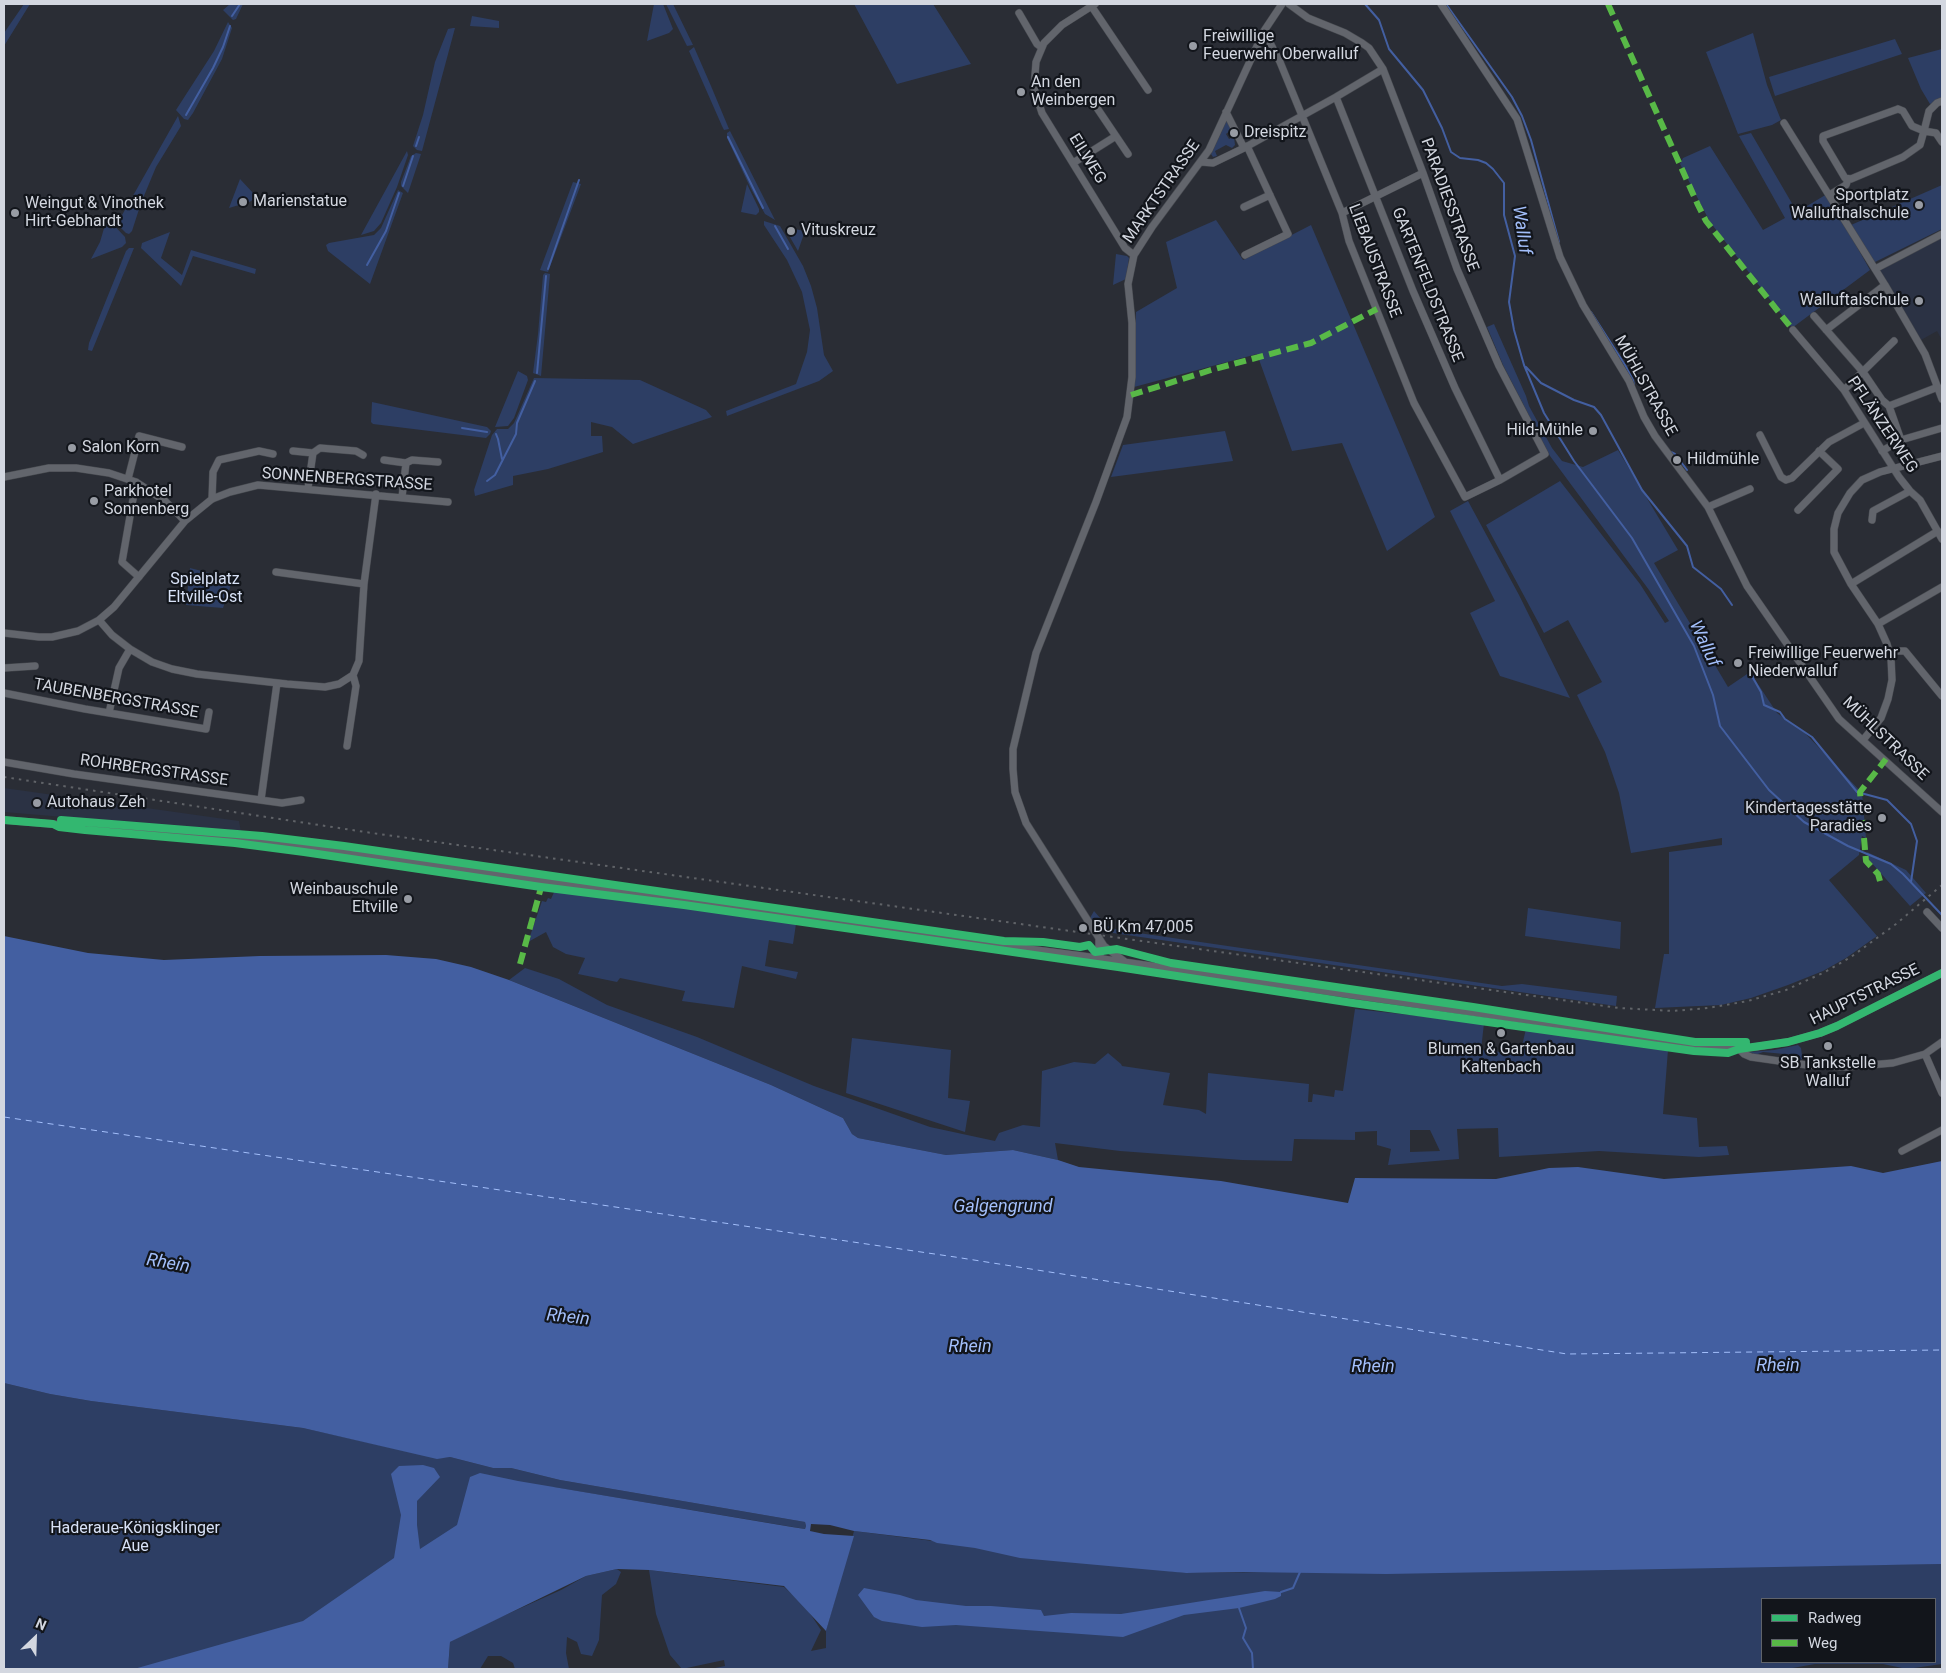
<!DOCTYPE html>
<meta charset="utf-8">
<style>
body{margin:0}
#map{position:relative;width:1946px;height:1673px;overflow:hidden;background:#2a2d35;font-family:Roboto,sans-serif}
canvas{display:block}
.frame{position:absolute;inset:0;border:5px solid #d3d7e0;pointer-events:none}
.legend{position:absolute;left:1761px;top:1598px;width:175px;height:65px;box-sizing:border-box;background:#12151b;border:1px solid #5f636a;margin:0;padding:6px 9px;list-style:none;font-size:15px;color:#d3d7e0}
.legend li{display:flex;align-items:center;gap:10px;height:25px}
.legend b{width:25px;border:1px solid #5f636a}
.north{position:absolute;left:10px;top:1613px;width:50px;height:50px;-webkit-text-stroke:4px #12151b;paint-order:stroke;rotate:24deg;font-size:14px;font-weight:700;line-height:20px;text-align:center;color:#d3d7e0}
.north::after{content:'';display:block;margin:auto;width:18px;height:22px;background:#d3d7e0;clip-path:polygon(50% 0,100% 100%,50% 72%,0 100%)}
</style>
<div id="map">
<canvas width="1946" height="1673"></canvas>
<div class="frame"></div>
<ul class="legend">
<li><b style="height:6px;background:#33b770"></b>Radweg</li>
<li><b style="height:6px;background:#58b947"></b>Weg</li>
</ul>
<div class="north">N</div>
</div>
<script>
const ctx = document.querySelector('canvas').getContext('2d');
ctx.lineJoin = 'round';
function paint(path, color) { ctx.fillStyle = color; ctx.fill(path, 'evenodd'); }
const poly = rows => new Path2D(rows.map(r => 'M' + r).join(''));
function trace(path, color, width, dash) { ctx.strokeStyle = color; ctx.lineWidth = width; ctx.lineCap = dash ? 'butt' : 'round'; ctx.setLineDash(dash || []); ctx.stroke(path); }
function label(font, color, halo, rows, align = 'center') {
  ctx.font = font + ' Roboto,sans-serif'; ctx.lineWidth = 4.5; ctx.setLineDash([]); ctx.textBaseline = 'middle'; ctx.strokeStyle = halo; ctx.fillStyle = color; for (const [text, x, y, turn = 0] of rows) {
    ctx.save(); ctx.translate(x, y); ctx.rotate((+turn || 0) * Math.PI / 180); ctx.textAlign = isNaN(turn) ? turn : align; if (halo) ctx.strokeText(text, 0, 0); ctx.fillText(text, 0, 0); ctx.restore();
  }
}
const built = poly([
 [1942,236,1942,340,1937,331,1921,340,1877,272],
 [4,788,239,821,241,832,4,812]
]);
const green = poly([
 [24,4,30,4,4,46,4,33],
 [230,4,243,4,236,19,233,20,223,10],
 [654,4,663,4,673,29,669,33,647,41],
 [666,4,673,4,693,45,687,46],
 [854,4,933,4,971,64,897,84],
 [472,16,499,21,499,28,470,26],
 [228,22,232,28,222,59,193,113,188,120,184,119,176,110,214,51],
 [453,28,455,28,422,151,417,150,413,146,423,115,435,62,448,29],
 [1753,33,1767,85,1781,120,1772,125,1738,134,1706,52],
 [1895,39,1902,54,1775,96,1769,77],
 [694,47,711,86,729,129,724,130,722,126,689,51],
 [1942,49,1942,100,1930,104,1921,89,1908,58],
 [178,116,181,126,156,167,141,203,132,231,129,234,126,233,117,224],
 [1227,120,1231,130,1226,134,1229,139,1234,137,1235,145,1232,148,1226,145,1215,151,1217,156,1213,157,1211,154],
 [730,131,775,220,765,214,750,187,727,138,727,133],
 [1751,133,1797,212,1827,194,1870,270,1792,328,1710,222,1680,164,1683,158,1710,146,1763,230,1785,218,1739,136],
 [407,151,408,155,397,187,381,223,374,231,361,235],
 [416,153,421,154,408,193,401,186,401,182,411,156],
 [240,179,254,194,254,199,248,203,246,198,240,198,239,205,229,208],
 [573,182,581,184,548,272,540,270],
 [747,184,759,209,759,212,756,215,741,212],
 [1942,185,1942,229,1873,263,1851,225],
 [398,190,403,193,370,284,328,251,326,245,329,243,374,235,381,228],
 [107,218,125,237,126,243,122,247,91,259,100,242],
 [1216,220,1243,260,1311,225,1435,517,1387,551,1342,443,1292,451,1257,354,1134,387,1136,312,1177,288,1166,242],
 [764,221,780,226,803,266,811,286,817,308,824,355,833,371,819,381,727,416,726,411,796,384,807,352,810,330,802,292,787,260,764,225],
 [789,228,805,231,798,251,787,232],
 [170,232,161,258,182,275,191,250,256,269,255,274,193,256,181,286,141,248,142,243],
 [129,248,134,248,92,351,88,350,89,343,107,298,126,251],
 [1116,254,1127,256,1129,258,1126,279,1113,285],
 [545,273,550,274,541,376,533,373,538,334,543,275],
 [1494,324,1526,396,1529,406,1552,448,1562,461,1583,467,1618,450,1678,550,1654,563,1728,687,1750,672,1777,713,1804,732,1862,793,1866,838,1862,836,1859,855,1829,880,1877,936,1846,958,1823,971,1788,985,1751,998,1721,1005,1655,1008,1664,954,1669,954,1669,852,1722,845,1722,838,1631,853,1619,793,1605,752,1577,695,1602,682,1568,620,1544,633,1486,525,1560,481,1640,584,1665,623,1669,621,1649,590,1550,456,1503,365,1487,327],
 [518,371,527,376,528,380,514,418,508,426,495,427],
 [534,378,640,380,706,410,712,417,633,444,612,427,591,422,591,436,602,436,603,452,548,469,513,476,513,485,475,496,474,490,492,435,497,429,508,429,514,423],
 [372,402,487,427,491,431,490,434,486,438,373,424,371,422],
 [1225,431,1233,461,1111,477,1123,445],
 [1468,501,1519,595,1570,698,1500,676,1470,613,1495,601,1450,511],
 [190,568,233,579,223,608,186,605],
 [1867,852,1906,870,1926,893,1910,906,1869,860],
 [555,890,796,924,793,944,769,940,765,966,798,972,796,979,742,966,734,1008,682,1001,685,991,620,978,617,982,578,974,585,958,566,954,553,947,546,932,528,942,542,901,546,902,548,898,551,899],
 [1528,908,1621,922,1620,949,1525,936],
 [1094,911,1107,926,1118,930,1502,986,1522,984,1617,996,1616,1006,1113,933,1098,930,1090,918],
 [525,968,559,979,607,1005,697,1037,814,1086,930,1127,995,1141,999,1133,1023,1125,1040,1127,1042,1071,1074,1062,1095,1064,1108,1053,1121,1064,1122,1066,1170,1073,1163,1105,1199,1110,1206,1114,1208,1073,1309,1084,1308,1102,1312,1102,1313,1094,1334,1097,1335,1090,1343,1091,1355,1009,1484,1023,1481,1050,1520,1054,1526,1029,1668,1050,1663,1114,1697,1118,1699,1147,1727,1146,1729,1155,1699,1157,1599,1151,1499,1157,1498,1128,1457,1129,1459,1159,1388,1165,1391,1149,1377,1145,1377,1131,1355,1132,1355,1140,1294,1139,1292,1161,1242,1160,1120,1151,1055,1143,1058,1160,1013,1150,946,1155,858,1138,852,1134,843,1118,771,1085,509,980],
 [1410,1130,1430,1130,1440,1151,1410,1152],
 [852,1038,951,1050,948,1098,970,1101,965,1132,846,1093],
 [1798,1045,1801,1048,1802,1056,1802,1059,1800,1060,1795,1055,1763,1052,1755,1055,1749,1052,1774,1050],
 [4,1383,50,1394,91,1401,303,1428,437,1458,450,1457,493,1468,511,1468,560,1480,805,1522,806,1526,805,1529,553,1487,388,1669,4,1669],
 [854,1531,1186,1573,1942,1564,1942,1664,1907,1669,1883,1664,1815,1664,1787,1669,710,1669,725,1666,724,1660,682,1669,670,1655,656,1614,649,1570,784,1587,805,1606,821,1630,811,1651,826,1648,826,1631],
 [1762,1599,1935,1599,1935,1662,1762,1662],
 [617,1569,621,1572,616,1584,602,1595,599,1640,592,1656,581,1654,577,1642,567,1637,566,1653,569,1669,515,1669,513,1663,501,1656,488,1656,480,1669,448,1669,450,1642,483,1625,561,1590,586,1576]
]);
const water = poly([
 [4,936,88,953,164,960,260,956,386,955,436,959,471,967,509,980,771,1085,843,1118,852,1134,858,1138,946,1155,1013,1150,1058,1160,1079,1167,1221,1181,1348,1203,1355,1178,1496,1179,1549,1168,1578,1167,1664,1179,1851,1166,1883,1173,1942,1161,1942,1564,1386,1574,1244,1572,1186,1573,1020,1558,975,1548,937,1543,930,1540,854,1531,830,1525,811,1524,810,1531,824,1534,854,1536,826,1631,784,1586,649,1570,617,1569,586,1576,450,1642,448,1669,134,1669,303,1621,394,1558,401,1515,391,1474,399,1466,423,1465,434,1468,440,1477,417,1501,417,1525,420,1549,457,1525,470,1477,480,1473,518,1481,792,1527,805,1529,806,1526,805,1522,560,1480,511,1468,493,1468,450,1457,437,1459,303,1428,91,1401,50,1394,4,1383],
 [864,1588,900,1595,916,1600,966,1606,991,1606,1041,1610,1044,1616,1071,1613,1121,1614,1265,1591,1281,1592,1281,1596,1275,1599,1239,1608,1184,1615,1123,1637,956,1625,922,1627,882,1621,874,1617,858,1595]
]);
const stream = poly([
 [1365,4,1379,20,1389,49,1423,90,1442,128,1451,152,1460,158,1478,160,1486,163,1493,169,1504,183,1504,215,1515,256,1509,302,1514,330,1524,365,1544,413,1574,461,1632,538,1694,646,1713,695,1720,726,1769,790,1804,822,1848,846,1891,864,1903,874,1942,915],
 [1446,4,1512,97,1522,116,1531,140,1559,242],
 [232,16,240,4],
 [186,115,213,68,223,47,230,26],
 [728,137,763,208],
 [416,146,419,137],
 [403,186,413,156],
 [775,226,788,249],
 [367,265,386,231,399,193],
 [548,269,579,180],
 [1591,312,1625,365,1633,380,1634,385],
 [1526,367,1541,383,1574,400,1594,407,1601,415,1642,490,1687,546,1693,567,1721,589,1732,605],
 [537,373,546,276],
 [462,428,487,432],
 [496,434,498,439,502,459],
 [1671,452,1675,454,1687,470],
 [487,481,495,475,516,434,517,423,535,381],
 [1751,665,1753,678,1761,692,1764,705,1780,712,1785,719,1812,737,1857,792,1887,800,1911,824,1917,841,1911,882],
 [1281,1592,1293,1588,1300,1572],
 [1239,1608,1246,1628,1243,1638,1252,1653,1253,1669]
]);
const ferry = poly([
 [4,1117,955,1257,1567,1354,1942,1350]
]);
const minor = poly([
 [1090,4,1148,90],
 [1095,4,1062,25,1044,43,1036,62,1034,88,1042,113,1125,248,1134,255],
 [1441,4,1517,119,1560,257,1583,305,1629,381,1644,417,1655,436,1708,507,1747,586,1839,719,1942,812],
 [1019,13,1037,44,1041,47],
 [1264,31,1280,62,1342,213,1349,241,1414,403,1465,497,1500,480,1545,454,1499,366,1457,269,1423,173,1383,69,1369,48,1362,43,1345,33,1308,18,1289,4],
 [1336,97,1413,291,1455,388,1500,480],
 [1942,101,1937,103,1929,111,1924,131,1936,133,1942,142],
 [1093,102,1128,154],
 [1898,109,1903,111,1912,126,1924,131,1920,145,1903,157,1851,179,1845,178,1823,141,1823,136,1898,109],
 [1226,112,1244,148],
 [1784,123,1885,285,1925,354,1942,399],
 [1201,162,1213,163,1244,148,1336,97,1383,69],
 [1073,163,1116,136],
 [1831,194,1846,185,1848,179],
 [1244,207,1270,195],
 [1342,213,1423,173],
 [1245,255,1288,234,1247,146],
 [1875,269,1942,234],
 [1814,316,1863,372,1882,400,1889,406,1938,387],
 [1793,330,1844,390,1899,477,1910,491,1920,500,1942,539],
 [1826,330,1885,285],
 [1844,390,1894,341],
 [1889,406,1901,440],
 [1760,435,1781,477,1786,480,1792,478,1829,442,1864,423],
 [293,451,313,453,320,448,356,451,363,455],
 [1882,451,1901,440,1942,428],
 [384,460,406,463],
 [4,477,49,468,76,468,109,473,136,482,165,501,185,521],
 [128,479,139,436,182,447],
 [136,482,122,562,139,577],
 [308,488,313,453],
 [402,497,406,463,412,460,438,462],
 [212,499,213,472,219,460,259,451,273,454],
 [1708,507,1750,489],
 [1798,510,1838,469,1819,451],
 [1872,520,1873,511,1910,491],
 [276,572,364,584],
 [1851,584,1938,531],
 [99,620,112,635,130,649,152,662,172,669,197,674,287,684,325,687,339,684,353,675,359,661,364,584,376,494],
 [1878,624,1942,587],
 [4,633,39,637,52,637,78,631,99,620,114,607,185,521,212,499,230,492,258,485,448,502],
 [1889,651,1905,651,1942,696],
 [4,668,35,666],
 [4,693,85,709,206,729,209,712],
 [109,713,119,668,130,649],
 [1863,740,1881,718,1888,699,1892,680,1891,658,1887,644,1878,624,1851,584,1834,552,1834,529,1838,513,1850,493,1862,480,1880,472,1942,456],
 [347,746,356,686,353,675],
 [4,762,74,774,282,803,301,800],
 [261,800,277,683],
 [4,820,210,837,329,850,915,934,1083,956,1711,1047,1739,1049,1756,1047,1788,1042,1820,1033,1837,1026,1942,973],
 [1927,912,1942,928],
 [1099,938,1099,951,1101,959],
 [1124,961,1104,946,1026,823,1015,792,1013,769,1013,749,1036,653,1096,502,1127,417,1132,377,1132,323,1128,284,1134,255,1152,227,1209,150,1264,31,1282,4],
 [1739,1049,1744,1054,1751,1057,1807,1065,1846,1067,1893,1063,1925,1054,1942,1042],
 [1925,1054,1942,1093],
 [1902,1151,1942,1130]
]);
const rail = poly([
 [4,777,365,832,1619,1008,1673,1011,1708,1008,1748,1001,1786,990,1825,972,1851,957,1896,924,1942,885]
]);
const quiet = poly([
 [1608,4,1698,205,1706,221,1793,330],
 [1131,395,1211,370,1311,343,1377,309],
 [1880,881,1878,874,1866,861,1860,792,1886,759],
 [520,964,542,884]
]);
const cycleway = poly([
 [4,820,53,824,59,827,85,830,235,843,304,852,541,887,684,905,1118,967,1353,1003,1694,1051,1728,1053,1739,1049,1788,1042,1820,1033,1837,1026,1942,973],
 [61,820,262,836,344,846,1004,941,1043,942,1080,947,1089,945,1095,952,1117,949,1171,963,1473,1007,1695,1042,1746,1042]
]);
const markers = [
 [1193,46,5,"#989ca4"],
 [1021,92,5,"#989ca4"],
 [1234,133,5,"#989ca4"],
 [243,202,5,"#989ca4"],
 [1919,205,5,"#989ca4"],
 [15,213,5,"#989ca4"],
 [791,231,5,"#989ca4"],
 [1919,301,5,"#989ca4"],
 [1593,431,5,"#989ca4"],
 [72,448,5,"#989ca4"],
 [1677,460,5,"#989ca4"],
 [94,501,5,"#989ca4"],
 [1738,663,5,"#989ca4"],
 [37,803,5,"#989ca4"],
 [1882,818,5,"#989ca4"],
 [408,899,5,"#989ca4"],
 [1083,928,5,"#989ca4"],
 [1501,1033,5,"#989ca4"],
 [1828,1046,5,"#989ca4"]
];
const poiNames = [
 ["Freiwillige",1203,37],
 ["Feuerwehr Oberwalluf",1203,55],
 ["An den",1031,83],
 ["Weinbergen",1031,101],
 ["Dreispitz",1244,133],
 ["Sportplatz",1909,196,"right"],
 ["Wallufthalschule",1909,214,"right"],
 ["Marienstatue",253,202],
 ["Weingut & Vinothek",25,204],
 ["Hirt-Gebhardt",25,222],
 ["Vituskreuz",801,231],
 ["Walluftalschule",1909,301,"right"],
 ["Hild-Mühle",1583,431,"right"],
 ["Salon Korn",82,448],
 ["Hildmühle",1687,460],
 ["Parkhotel",104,492],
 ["Sonnenberg",104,510],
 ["Freiwillige Feuerwehr",1748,654],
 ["Niederwalluf",1748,672],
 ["Autohaus Zeh",47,803],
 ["Kindertagesstätte",1872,809,"right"],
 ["Paradies",1872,827,"right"],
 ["Weinbauschule",398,890,"right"],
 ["Eltville",398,908,"right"],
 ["BÜ Km 47,005",1093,928],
 ["Blumen & Gartenbau",1501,1050,"center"],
 ["Kaltenbach",1501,1068,"center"],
 ["SB Tankstelle",1828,1064,"center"],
 ["Walluf",1828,1082,"center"]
];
const streetNames = [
 ["EILWEG",1087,159,58],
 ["MARKTSTRASSE",1162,192,-55],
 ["PARADIESSTRASSE",1449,205,70],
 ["LIEBAUSTRASSE",1374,261,69],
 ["GARTENFELDSTRASSE",1427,285,68],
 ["MÜHLSTRASSE",1645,386,61],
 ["PFLÄNZERWEG",1882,425,56],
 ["SONNENBERGSTRASSE",347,480,4],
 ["TAUBENBERGSTRASSE",116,699,10],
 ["MÜHLSTRASSE",1885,739,44],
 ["ROHRBERGSTRASSE",154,771,8],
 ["HAUPTSTRASSE",1865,995,-26]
];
const parkNames = [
 ["Spielplatz",205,580],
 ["Eltville-Ost",205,598],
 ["Haderaue-Königsklinger",135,1529],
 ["Aue",135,1547]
];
const waterNames = [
 ["Walluf",1521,230,82],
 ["Walluf",1704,644,65],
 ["Galgengrund",1003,1207],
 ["Rhein",168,1264,10],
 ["Rhein",568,1318,6],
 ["Rhein",970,1347],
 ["Rhein",1778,1366],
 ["Rhein",1373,1367]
];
paint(built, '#2b3244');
paint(green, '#2d3e64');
paint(water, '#435fa1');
trace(stream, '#435fa1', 2);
trace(ferry, '#a3bffb', 1, [6, 5]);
trace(minor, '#46494f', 8);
trace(minor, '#62656c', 7);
trace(rail, '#606368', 2, [2.5, 5]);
trace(quiet, '#58b947', 6, [12, 6]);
trace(cycleway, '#33b770', 8);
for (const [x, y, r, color] of markers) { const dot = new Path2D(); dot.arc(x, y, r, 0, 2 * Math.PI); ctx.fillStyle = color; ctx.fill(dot); trace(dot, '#12151b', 2); }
label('16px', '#d3d7e0', '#12151b', poiNames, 'left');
label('16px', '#d3d7e0', '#12151b', streetNames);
label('16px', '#d8e2f7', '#12151b', parkNames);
label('italic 18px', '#a3bffb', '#12151b', waterNames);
</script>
